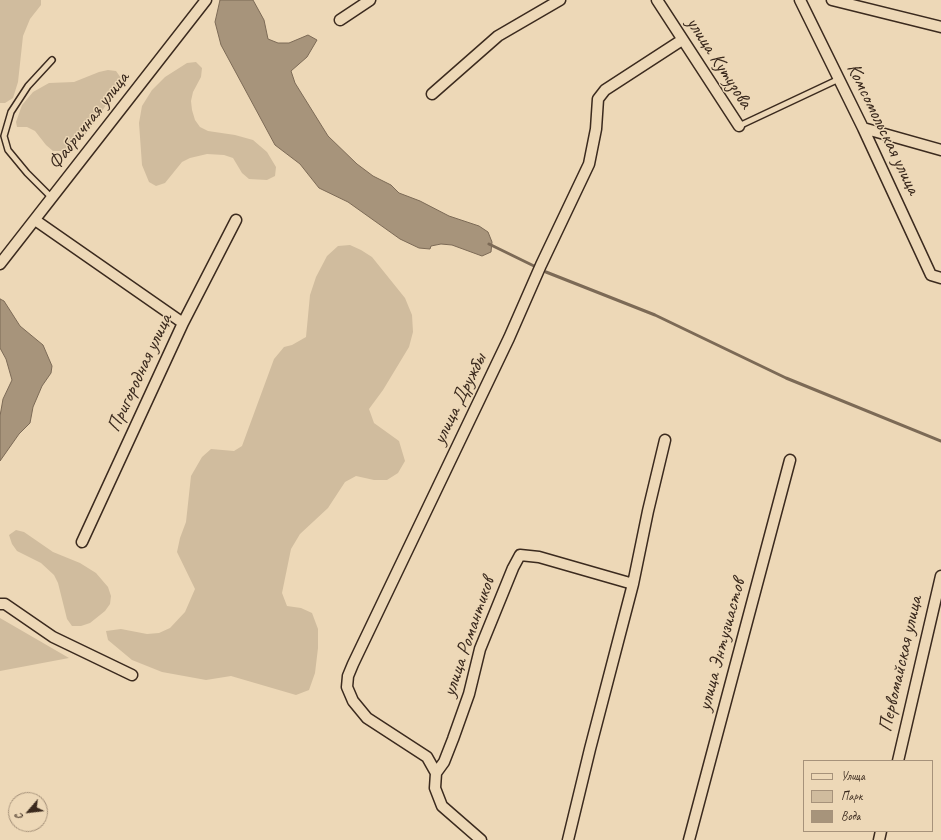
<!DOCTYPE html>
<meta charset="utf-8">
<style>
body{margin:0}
#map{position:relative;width:941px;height:840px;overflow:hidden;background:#edd8b7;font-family:Caveat,sans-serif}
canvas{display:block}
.legend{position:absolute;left:803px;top:760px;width:130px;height:72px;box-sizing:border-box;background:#edd8b7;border:1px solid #a6927a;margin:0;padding:5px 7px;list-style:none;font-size:12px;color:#3b2a1e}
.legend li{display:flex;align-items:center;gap:8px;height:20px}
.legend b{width:20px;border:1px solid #a6927a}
.north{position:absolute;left:8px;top:792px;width:40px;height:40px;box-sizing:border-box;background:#edd8b7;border:1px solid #a6927a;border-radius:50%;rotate:242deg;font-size:11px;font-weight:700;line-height:16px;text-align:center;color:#3b2a1e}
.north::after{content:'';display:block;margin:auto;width:14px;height:18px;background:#3b2a1e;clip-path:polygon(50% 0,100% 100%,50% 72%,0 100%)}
</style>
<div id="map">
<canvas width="941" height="840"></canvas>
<ul class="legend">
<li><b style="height:5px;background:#edd8b7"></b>Улица</li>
<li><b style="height:11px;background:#d0bc9e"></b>Парк</li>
<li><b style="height:11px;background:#a7947b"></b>Вода</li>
</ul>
<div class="north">С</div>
</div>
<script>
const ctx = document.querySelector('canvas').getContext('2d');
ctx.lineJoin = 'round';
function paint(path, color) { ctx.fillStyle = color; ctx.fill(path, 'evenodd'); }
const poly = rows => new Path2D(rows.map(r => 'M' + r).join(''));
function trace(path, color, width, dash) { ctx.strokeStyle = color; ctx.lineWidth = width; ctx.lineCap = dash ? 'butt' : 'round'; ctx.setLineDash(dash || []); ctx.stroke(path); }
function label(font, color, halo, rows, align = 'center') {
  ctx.font = font + ' Caveat,sans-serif'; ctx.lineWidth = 3; ctx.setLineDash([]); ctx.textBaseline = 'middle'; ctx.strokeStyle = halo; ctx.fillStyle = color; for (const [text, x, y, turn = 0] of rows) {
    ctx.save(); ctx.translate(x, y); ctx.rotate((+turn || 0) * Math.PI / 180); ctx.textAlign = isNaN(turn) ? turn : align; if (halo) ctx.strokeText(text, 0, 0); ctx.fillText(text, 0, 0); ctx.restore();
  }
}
const green = poly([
 [0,0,41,0,41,5,30,19,23,36,18,82,13,98,5,103,0,103],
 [196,62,202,68,201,77,193,92,191,101,192,110,195,120,200,127,208,131,235,135,253,140,267,152,276,167,275,176,267,180,249,179,242,173,233,158,224,155,207,154,190,158,182,162,165,183,156,186,149,182,142,165,139,123,142,106,152,90,165,77,187,63],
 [108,70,116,71,121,78,119,86,89,130,83,137,70,148,62,151,53,151,46,145,35,131,27,127,17,127,16,122,22,105,33,92,49,83,74,82,99,72],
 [350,245,361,250,372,257,405,298,412,315,413,332,409,347,383,390,369,409,374,423,399,441,405,461,398,473,387,480,374,480,356,476,345,482,328,508,300,534,291,549,282,593,287,606,301,608,312,613,318,629,318,648,315,673,309,690,296,695,231,676,206,680,162,672,132,660,108,640,106,631,121,629,147,634,159,633,170,628,185,612,195,589,177,552,180,538,186,522,191,476,202,457,211,449,234,451,242,446,274,359,284,347,292,345,306,337,310,295,316,277,327,256,338,246],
 [16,530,24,532,53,552,80,563,96,573,108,587,111,596,110,604,105,611,90,623,81,626,72,626,67,619,58,583,54,575,41,563,17,551,12,544,9,535],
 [0,618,69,658,0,671]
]);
const water = poly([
 [220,0,253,0,264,20,268,39,278,43,289,43,308,35,317,40,307,57,291,71,295,83,328,136,357,164,373,176,391,185,399,193,420,201,449,216,479,226,488,232,492,242,491,252,482,256,452,245,441,244,431,246,430,249,419,248,400,239,348,202,319,188,300,164,275,145,221,45,215,22,220,0],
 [0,299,4,301,20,326,43,345,52,366,51,373,42,386,33,407,30,423,19,434,0,461,0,416,3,399,12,380,6,359,0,348,0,299]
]);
const stream = poly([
 [489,244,534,266],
 [546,272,655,315,786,378,941,441]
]);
const lane = poly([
 [739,126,839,79],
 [52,198,27,173,8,150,4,136,11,112,28,86,52,60]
]);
const street = poly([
 [657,0,739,126],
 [800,0,863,128,931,275,941,278],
 [832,0,941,27],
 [340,20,370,0],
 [432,94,498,36,560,0],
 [863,128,941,150],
 [35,220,183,323],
 [0,264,206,0],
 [82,542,183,323,236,220],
 [0,604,5,604,53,637,132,675],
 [898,761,941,576],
 [436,773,427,757,367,718,353,701,347,687,348,676,353,664,509,338,541,265,589,164,596,129,598,99,605,90,682,40],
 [481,840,442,806,435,788,436,773,444,762,453,739,469,694,480,649,513,568,520,555,539,557,633,584],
 [568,840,590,749,633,584,648,511,665,440],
 [689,840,790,460],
 [879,840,881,831]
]);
const streetNames = [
 ["улица Кутузова",719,63,57],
 ["Фабричная улица",89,121,-52],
 ["Комсомольская улица",883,129,64],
 ["Пригородная улица",140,373,-65],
 ["улица Дружбы",460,399,-64],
 ["улица Романтиков",469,637,-71],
 ["улица Энтузиастов",722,645,-75],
 ["Первомайская улица",901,664,-77]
];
paint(green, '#d0bc9e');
paint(water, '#a7947b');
trace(water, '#7c6a56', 1);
trace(stream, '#7c6a56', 3);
trace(lane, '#3b2a1e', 8);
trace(street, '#3b2a1e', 13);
trace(lane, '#edd8b7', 5);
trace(street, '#edd8b7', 10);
label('20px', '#3b2a1e', '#edd8b7', streetNames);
</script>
